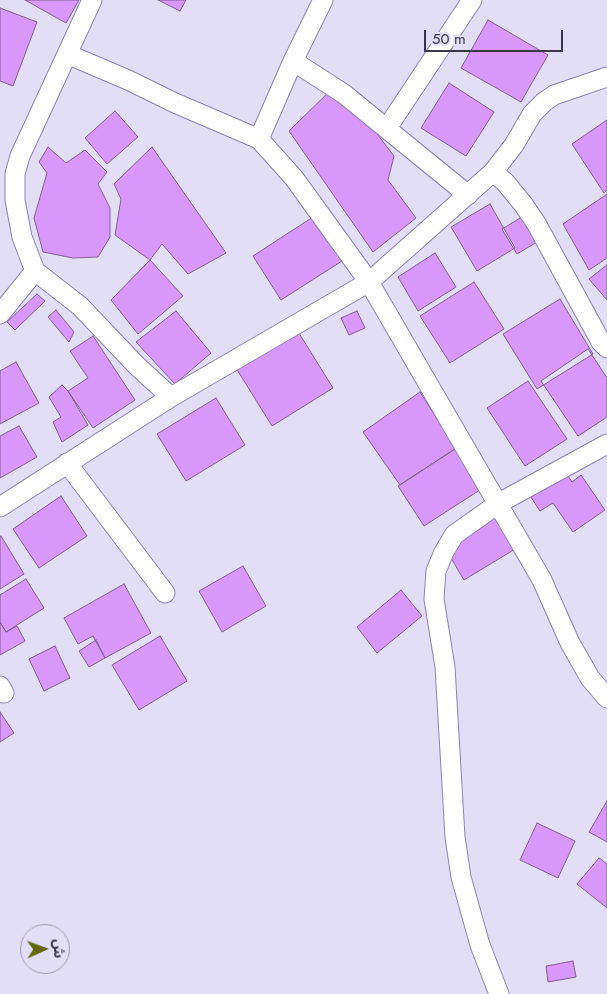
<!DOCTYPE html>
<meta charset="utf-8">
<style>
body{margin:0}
#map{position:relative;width:607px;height:994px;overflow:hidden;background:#e2def6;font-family:Jost,"Noto Sans Arabic",sans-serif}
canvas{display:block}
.north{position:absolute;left:20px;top:924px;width:50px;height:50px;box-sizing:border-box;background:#e2def6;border:1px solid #9f9ab2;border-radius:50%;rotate:88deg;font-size:14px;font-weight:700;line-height:20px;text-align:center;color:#3a354d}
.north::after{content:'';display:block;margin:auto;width:18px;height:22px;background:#63690b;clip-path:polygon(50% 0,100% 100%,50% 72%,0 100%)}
.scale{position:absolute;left:424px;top:30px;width:139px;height:22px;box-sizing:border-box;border:2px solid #3a354d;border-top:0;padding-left:6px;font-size:15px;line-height:18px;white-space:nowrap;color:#3a354d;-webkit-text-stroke:4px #e2def6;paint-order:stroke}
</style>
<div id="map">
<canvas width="607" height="994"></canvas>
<div class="north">ش</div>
<div class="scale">50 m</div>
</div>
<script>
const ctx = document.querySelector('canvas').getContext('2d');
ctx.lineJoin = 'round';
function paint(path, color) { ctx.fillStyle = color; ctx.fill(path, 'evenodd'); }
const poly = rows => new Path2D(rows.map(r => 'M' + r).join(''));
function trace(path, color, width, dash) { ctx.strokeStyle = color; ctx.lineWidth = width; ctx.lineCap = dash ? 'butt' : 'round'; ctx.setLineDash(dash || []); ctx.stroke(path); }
const building = poly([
 [25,0,79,0,66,23,25,0],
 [158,0,186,0,180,11,158,0],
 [0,8,37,22,13,86,0,81,0,8],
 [488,20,548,55,521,102,461,68,488,20],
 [338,83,394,156,388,180,416,218,373,252,289,131,338,83],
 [449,83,494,112,466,156,421,128,449,83],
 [115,111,138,137,107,164,85,138,115,111],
 [607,120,607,190,604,193,572,144,607,120],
 [48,147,66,163,85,150,107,172,98,184,110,208,110,237,98,257,73,258,43,252,34,218,47,173,39,162,48,147],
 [152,147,226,253,188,274,162,244,150,260,115,235,121,199,114,184,152,147],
 [607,194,607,258,589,270,563,224,607,194],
 [490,204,515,248,477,271,451,227,490,204],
 [527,214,542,239,517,254,502,229,527,214],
 [313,217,342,261,281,300,253,256,313,217],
 [435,253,456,287,418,311,398,277,435,253],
 [150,260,183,296,138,334,111,300,150,260],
 [607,265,607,300,589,279,607,265],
 [474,282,504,329,450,363,420,316,474,282],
 [37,294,45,301,15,330,7,322,37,294],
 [560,299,593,354,537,389,503,334,560,299],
 [56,310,74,332,69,342,48,317,56,310],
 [176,311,211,353,175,384,136,342,176,311],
 [357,311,365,328,349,335,341,318,357,311],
 [297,330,333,388,272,426,236,368,297,330],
 [93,336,135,400,93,428,68,391,88,378,70,351,93,336],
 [588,349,607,378,607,417,578,436,541,381,588,349],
 [16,362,39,403,0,424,0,371,16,362],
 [528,381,567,439,525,466,487,408,528,381],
 [62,385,68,391,88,425,62,442,53,422,61,417,49,397,62,385],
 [420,392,456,448,400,485,363,432,420,392],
 [216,398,245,445,186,481,157,434,216,398],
 [19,426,37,457,0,478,0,436,19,426],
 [460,446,486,486,424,526,398,486,460,446],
 [564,470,572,482,581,475,605,510,573,532,553,503,540,511,529,494,564,470],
 [61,496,87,536,39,568,13,529,61,496],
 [501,514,520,546,464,580,445,548,501,514],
 [1,536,24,574,0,589,0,537,1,536],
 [243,566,266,606,222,632,199,591,243,566],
 [26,579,44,608,6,632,0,622,0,595,26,579],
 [124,584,151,633,105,658,93,636,78,644,64,618,124,584],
 [401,590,422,616,377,653,357,627,401,590],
 [0,622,6,632,17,626,25,641,0,655,0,622],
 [160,636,187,681,139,710,112,665,160,636],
 [96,640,105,658,89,667,79,651,96,640],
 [55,646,70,678,44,691,29,659,55,646],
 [0,712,14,733,0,742,0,712],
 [607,801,607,842,589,832,607,801],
 [537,823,575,841,558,878,520,860,537,823],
 [599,858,607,864,607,908,577,884,599,858],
 [573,961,576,977,548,982,546,966,573,961]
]);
const street = poly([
 [92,0,20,156,15,174,15,200,22,237,35,271,80,306,137,366,171,397],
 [67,54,128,80,175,103,259,139,294,178,369,282,542,580,570,643,590,678,607,698],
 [293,61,344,94,468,195],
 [387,128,472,0],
 [259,139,293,61,323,0],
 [493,172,505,182,523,204,536,223,601,342,607,348],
 [0,314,35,271],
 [67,463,165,593],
 [0,507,171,397,369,282,493,172,514,145,532,114,544,102,554,95,607,77],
 [0,686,4,693],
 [499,994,480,945,461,877,455,837,445,667,434,599,436,571,444,552,454,535,475,520,499,503,607,444]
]);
paint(building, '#d997f9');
trace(building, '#816092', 1);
trace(street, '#8e81b9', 21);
trace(street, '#fff', 19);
</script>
